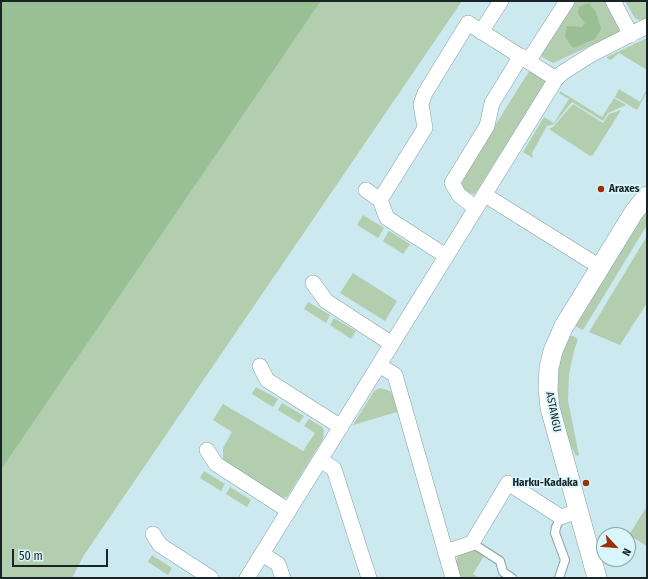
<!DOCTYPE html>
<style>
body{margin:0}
#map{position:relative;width:648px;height:579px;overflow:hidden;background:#cce9ef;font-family:"Fira Sans Condensed",sans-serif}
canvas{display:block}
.frame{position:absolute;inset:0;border:2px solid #192426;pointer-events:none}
.north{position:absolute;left:596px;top:527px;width:40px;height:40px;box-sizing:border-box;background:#d9f6fc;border:1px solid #8ca2a6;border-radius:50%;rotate:116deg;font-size:11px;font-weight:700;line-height:16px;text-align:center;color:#192426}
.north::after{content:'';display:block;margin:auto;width:14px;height:18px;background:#973204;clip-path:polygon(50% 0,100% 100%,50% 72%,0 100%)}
.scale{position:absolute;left:12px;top:549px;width:96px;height:18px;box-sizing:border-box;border:2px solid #192426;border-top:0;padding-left:5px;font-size:12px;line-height:14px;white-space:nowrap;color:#192426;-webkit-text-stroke:3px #d9f6fc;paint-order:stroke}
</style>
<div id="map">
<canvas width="648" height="579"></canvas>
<div class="frame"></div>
<div class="north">N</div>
<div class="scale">50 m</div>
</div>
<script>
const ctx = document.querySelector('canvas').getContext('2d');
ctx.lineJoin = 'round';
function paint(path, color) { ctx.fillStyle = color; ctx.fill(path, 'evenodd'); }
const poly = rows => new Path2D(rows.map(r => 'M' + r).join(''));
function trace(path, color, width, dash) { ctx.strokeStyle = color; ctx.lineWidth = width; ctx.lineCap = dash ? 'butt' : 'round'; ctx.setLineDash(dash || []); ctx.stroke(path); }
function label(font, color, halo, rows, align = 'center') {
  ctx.font = font + ' "Fira Sans Condensed",sans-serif'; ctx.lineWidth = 3.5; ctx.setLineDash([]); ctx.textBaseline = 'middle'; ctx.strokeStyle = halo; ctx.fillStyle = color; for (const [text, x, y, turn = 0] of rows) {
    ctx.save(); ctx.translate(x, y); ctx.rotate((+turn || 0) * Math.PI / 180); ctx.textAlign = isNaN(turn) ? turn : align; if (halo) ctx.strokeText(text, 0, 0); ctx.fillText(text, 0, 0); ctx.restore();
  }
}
const green = poly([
 [321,1,462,1,84,555,72,578,1,578,1,470],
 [571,1,608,1,620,28,618,33,553,63,542,57,542,52],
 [625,1,647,1,647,19,639,20,635,18],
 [647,38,647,70,619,53,611,60,608,59,607,57],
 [535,71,546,81,475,194,467,193,462,188,463,177,526,76,529,72],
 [619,89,640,102,647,89,647,92,637,110,615,97],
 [560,91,602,117,614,98,626,105,608,113,603,121,572,102,554,124,547,126,532,153,533,158,523,152,544,117,554,123,569,99,559,93],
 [573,104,603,123,609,114,621,110,593,155,590,156,549,129,553,127],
 [647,206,647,225,583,330,577,327,575,325],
 [363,215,384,228,378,238,357,225],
 [389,231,410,244,403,254,383,241],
 [647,236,647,303,620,345,589,332],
 [353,273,397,301,385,321,340,293],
 [308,302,330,315,326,323,304,309],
 [334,318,356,331,351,339,330,325],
 [569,336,573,336,578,339,574,351,569,374,568,401,579,455,576,456,561,426,565,424,557,408,558,361],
 [256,387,278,399,273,407,252,394],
 [380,388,390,391,394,397,397,412,353,425,375,390],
 [282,403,304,416,299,423,278,410],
 [223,404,303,451,315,433,304,426,309,419,322,427,324,430,323,439,287,497,279,498,223,460,223,448,232,432,213,420],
 [204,471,225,484,221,491,200,478],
 [230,487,251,500,247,507,226,494],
 [647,506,647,546,629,535],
 [474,550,484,556,473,574,479,578,458,578,456,561,458,556,463,552],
 [152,555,172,568,168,575,148,562]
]);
const forest = poly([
 [1,1,321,1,1,470],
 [589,3,596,12,601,29,595,39,573,48,565,37,567,26,582,27,585,23,578,14,579,7]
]);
const service = poly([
 [472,543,500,561,503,572,512,578],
 [559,578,565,560,555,533,556,527,561,517]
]);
const minor = poly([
 [613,1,631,35],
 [481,32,501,1],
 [529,60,567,1],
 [366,190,380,200,387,218,446,256],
 [485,195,600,267],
 [380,200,425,128,421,104,425,93,468,23,556,79],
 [476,208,459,195,452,183,487,126,492,103,521,56],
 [313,283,326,301,392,344],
 [379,365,395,375,453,578],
 [260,366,267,380,341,427],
 [207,450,216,464,289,511],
 [321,460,334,469,369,578],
 [153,534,160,545,211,578],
 [445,552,472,543,508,483,561,517,578,511],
 [262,554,278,564,283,578],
 [247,578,556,79,562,73,592,54,647,26]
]);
const tertiary = poly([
 [597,578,550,408,548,389,549,368,553,351,564,326,634,212,647,196]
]);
const markers = [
 [601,189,4,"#973204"],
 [586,483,4,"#973204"]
];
const poiNames = [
 ["Araxes",609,189],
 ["Harku-Kadaka",578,483,"right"]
];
const streetNames = [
 ["ASTANGU",553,412,79]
];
paint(green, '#b3cdaf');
paint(forest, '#99bf94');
trace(service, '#85a0a6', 10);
trace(minor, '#85a0a6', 16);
trace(tertiary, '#85a0a6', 20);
trace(service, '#fff', 8);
trace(minor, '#fff', 15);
trace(tertiary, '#fff', 19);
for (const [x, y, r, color] of markers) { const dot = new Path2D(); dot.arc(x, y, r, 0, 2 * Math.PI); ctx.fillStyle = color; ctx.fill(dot); trace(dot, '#d9f6fc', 1.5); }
label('bold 11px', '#192426', '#d9f6fc', poiNames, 'left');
label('11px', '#192426', '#d9f6fc', streetNames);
</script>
